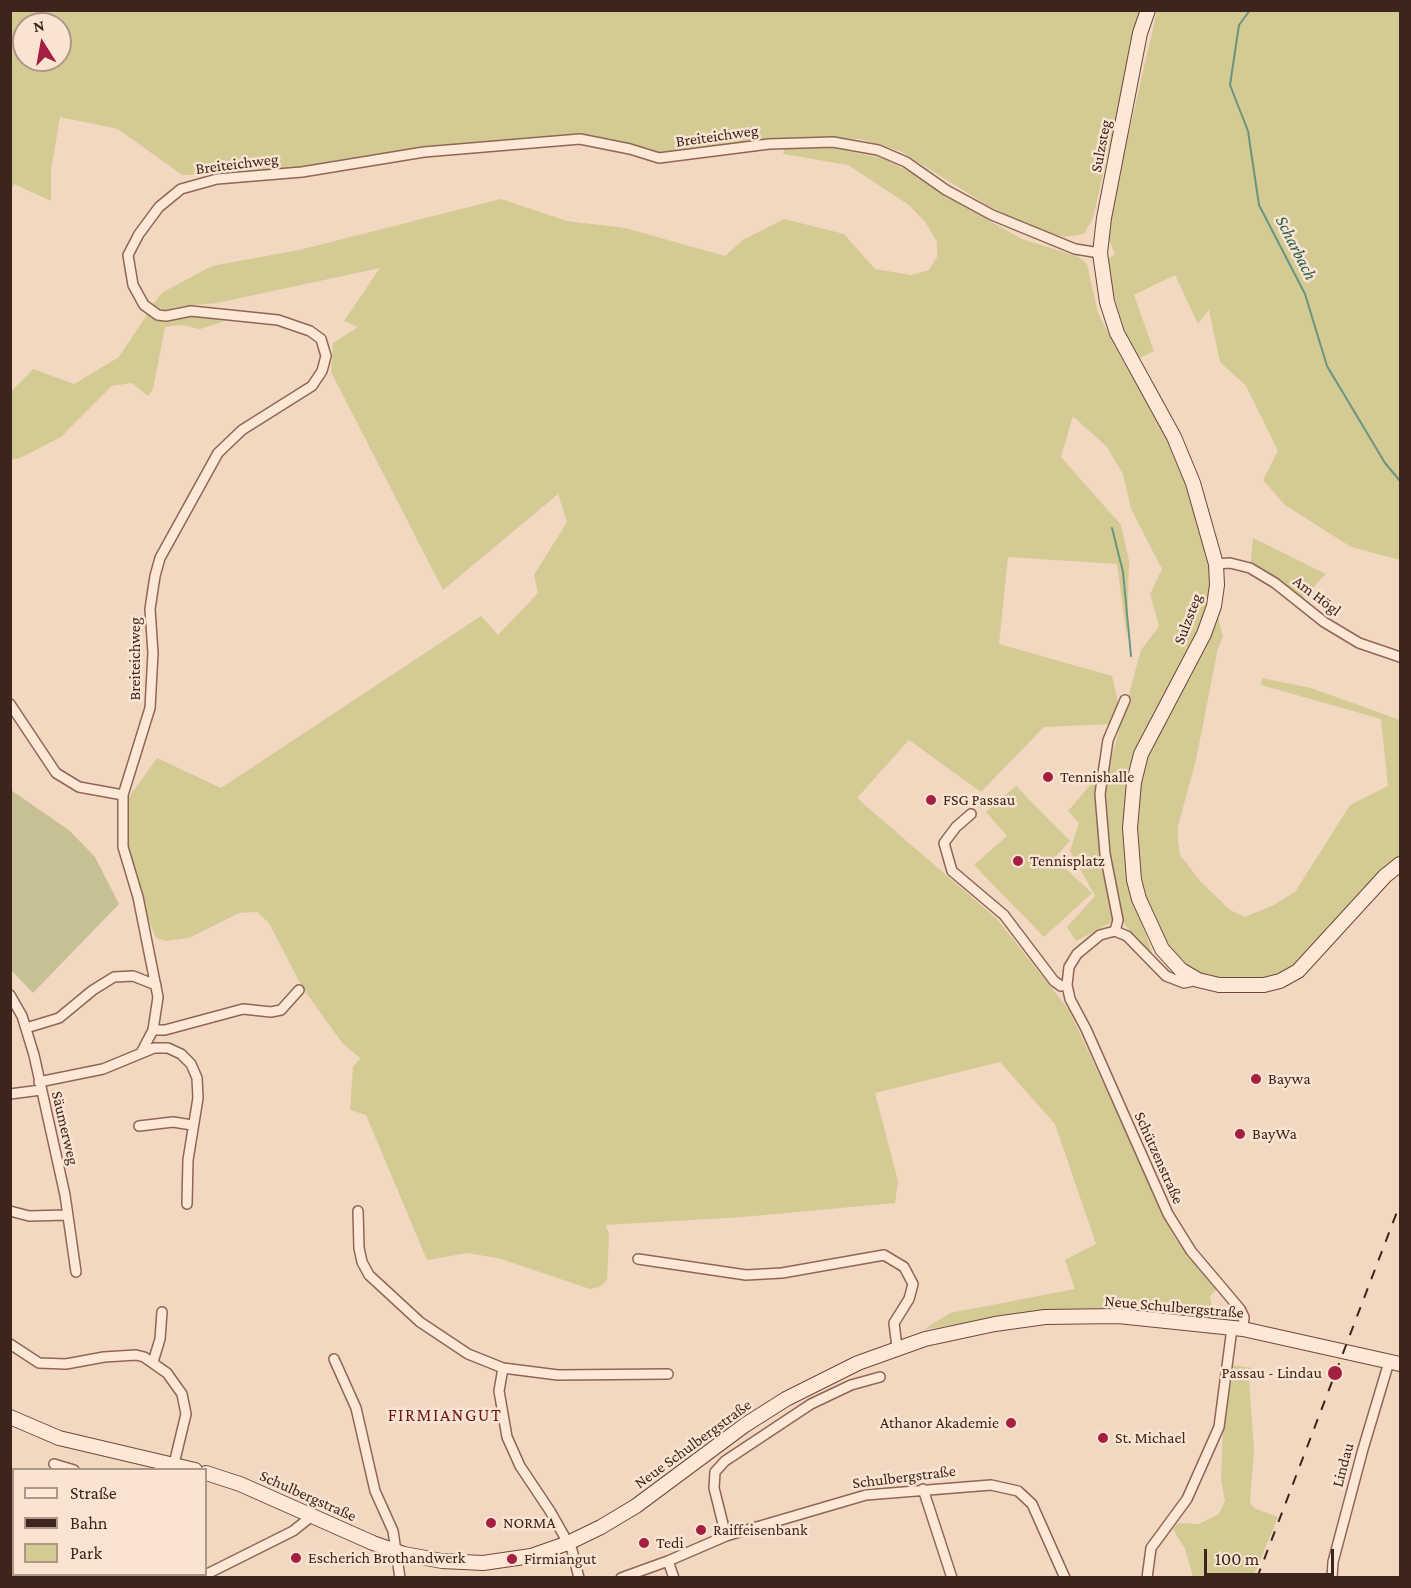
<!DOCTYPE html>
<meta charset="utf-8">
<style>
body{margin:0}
#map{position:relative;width:1411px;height:1588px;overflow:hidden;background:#f3d8c1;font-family:"Crimson Pro",serif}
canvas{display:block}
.frame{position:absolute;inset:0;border:12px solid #3d241c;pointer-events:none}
.legend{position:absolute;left:12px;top:1468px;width:195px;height:108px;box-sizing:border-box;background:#f9e4d2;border:2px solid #ae9789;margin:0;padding:8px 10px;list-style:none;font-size:18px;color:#3d241c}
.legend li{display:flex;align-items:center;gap:12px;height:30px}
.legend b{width:30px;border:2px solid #ae9789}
.north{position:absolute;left:12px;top:12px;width:60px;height:60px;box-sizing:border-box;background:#f9e4d2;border:2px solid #ae9789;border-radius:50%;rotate:349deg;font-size:16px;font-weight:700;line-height:24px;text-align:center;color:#3d241c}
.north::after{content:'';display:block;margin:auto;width:21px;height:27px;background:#a51f42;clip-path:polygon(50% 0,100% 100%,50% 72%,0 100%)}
.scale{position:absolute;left:1204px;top:1549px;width:130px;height:27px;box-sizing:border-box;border:3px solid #3d241c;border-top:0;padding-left:8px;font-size:18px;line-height:21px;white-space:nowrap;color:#3d241c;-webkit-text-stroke:4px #f9e4d2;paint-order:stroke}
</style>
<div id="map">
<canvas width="1411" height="1588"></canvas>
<div class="frame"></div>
<ul class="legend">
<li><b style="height:8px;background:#fde7d6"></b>Straße</li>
<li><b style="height:8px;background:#3d241c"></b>Bahn</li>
<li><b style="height:16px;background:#d3ca94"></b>Park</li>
</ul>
<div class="north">N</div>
<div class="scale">100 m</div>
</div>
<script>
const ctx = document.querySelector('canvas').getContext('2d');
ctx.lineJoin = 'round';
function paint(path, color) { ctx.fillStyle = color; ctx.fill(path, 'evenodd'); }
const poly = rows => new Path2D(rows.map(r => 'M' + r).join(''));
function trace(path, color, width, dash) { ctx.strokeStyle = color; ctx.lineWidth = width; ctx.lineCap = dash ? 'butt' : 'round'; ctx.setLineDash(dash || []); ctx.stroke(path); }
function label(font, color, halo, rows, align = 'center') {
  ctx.font = font + ' "Crimson Pro",serif'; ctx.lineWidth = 5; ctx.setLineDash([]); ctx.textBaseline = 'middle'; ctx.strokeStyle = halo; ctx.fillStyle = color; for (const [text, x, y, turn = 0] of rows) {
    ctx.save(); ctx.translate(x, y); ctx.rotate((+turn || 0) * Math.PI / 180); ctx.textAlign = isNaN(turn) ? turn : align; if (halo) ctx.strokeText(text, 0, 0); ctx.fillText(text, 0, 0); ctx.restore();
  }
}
const green = poly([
 [11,11,1140,11,1093,218,1084,234,1065,237,1033,229,987,205,900,151,860,139,818,137,749,142,679,156,655,153,608,139,569,136,375,161,224,174,182,175,118,129,60,117,51,171,51,201,14,184,11,191],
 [24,24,60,24,60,60,24,60],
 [1157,11,1400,11,1400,560,1351,547,1285,505,1263,480,1278,451,1246,386,1220,362,1209,310,1198,324,1175,275,1134,295,1154,351,1140,358,1124,329,1110,282,1108,259,1115,254,1108,238,1118,180],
 [827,147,882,158,916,175,945,196,1022,239,1079,257,1087,264,1098,313,1125,365,1159,421,1183,473,1211,572,1211,595,1201,626,1145,730,1130,779,1133,897,1152,952,1140,944,1120,918,1076,941,1067,927,1095,896,1070,851,1079,823,1068,811,1091,784,1109,767,1141,650,1159,626,1150,594,1162,569,1131,509,1123,474,1107,447,1073,416,1061,457,1121,525,1129,561,1127,639,1117,564,1008,557,999,644,1112,676,1118,702,1110,724,1044,727,981,792,909,740,857,798,997,919,1069,1010,1176,1240,1219,1287,1210,1296,1214,1318,1131,1308,1038,1310,923,1330,950,1313,1075,1289,1065,1260,1096,1244,1055,1124,1000,1062,875,1093,898,1181,895,1203,743,1217,606,1225,609,1234,607,1280,600,1287,590,1289,501,1259,468,1253,427,1260,366,1115,350,1110,353,1067,360,1058,343,1044,302,987,269,923,257,912,239,913,189,938,166,941,156,938,147,916,129,852,127,800,157,758,221,788,481,616,498,635,538,593,534,575,567,522,558,494,443,590,331,372,333,343,358,327,344,321,380,268,217,303,182,306,165,310,152,305,163,292,212,266,299,250,501,199,567,221,625,228,725,256,743,240,784,219,844,234,875,269,911,275,929,270,937,257,937,242,926,223,909,205,848,165,783,154,785,148],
 [148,313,224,316,222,322,200,329,182,325,165,327,153,389,148,396,132,383,112,386,61,437,20,458,11,460,10,393,33,369,74,384,119,357],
 [1253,538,1326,574,1298,603,1250,568],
 [1217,613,1223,637,1218,648,1196,760,1178,826,1178,841,1180,855,1201,882,1230,910,1245,917,1274,905,1295,892,1350,805,1388,786,1381,719,1261,685,1262,678,1311,688,1400,720,1400,859,1309,955,1279,974,1251,980,1212,978,1187,967,1159,934,1140,884,1137,827,1143,765],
 [1016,786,1070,841,1054,858,1092,893,1044,937,974,865,1007,836,986,812],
 [1232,1365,1253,1368,1249,1379,1254,1449,1250,1503,1256,1509,1278,1517,1253,1577,1193,1577,1185,1549,1173,1529,1178,1523,1199,1524,1219,1514,1225,1501,1221,1480,1223,1430]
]);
const cemetery = poly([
 [11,790,70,831,95,857,119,904,33,993,11,970]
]);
const stream = poly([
 [1250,10,1239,25,1230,85,1248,131,1259,205,1305,294,1327,366,1385,463,1400,481],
 [1112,528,1123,572,1131,656]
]);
const street = poly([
 [1216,564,1230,563,1250,568,1275,583,1324,622,1359,643,1400,657],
 [10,704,56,773,79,787,123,795],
 [971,814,956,827,944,843,952,871,1004,915,1054,981,1061,986,1067,985],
 [1115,931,1118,920,1105,854,1100,794,1108,740,1125,700],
 [1198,980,1184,983,1166,976,1127,936,1115,931,1100,935,1077,954,1069,967,1067,985,1070,999,1086,1029,1168,1214,1191,1251,1240,1309,1244,1317,1243,1329],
 [10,995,22,1016,34,1055,65,1195,76,1272],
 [26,1028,59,1018,93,990,114,977,133,976,156,985],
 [153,1030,165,1030,243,1009,271,1012,281,1010,299,990],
 [142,1051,153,1030,158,997,138,897,123,847,123,795,150,708,153,653,150,609,155,576,160,558,218,453,242,430,312,386,322,371,326,356,321,339,310,331,278,320,191,311,166,316,158,315,144,305,133,285,128,255,139,234,159,207,181,189,217,179,302,172,424,152,580,139,630,149,659,158,769,144,833,142,878,150,906,162,946,190,992,215,1075,249,1100,253],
 [39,1082,103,1069,154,1048,168,1048,181,1054,191,1064,197,1078,198,1098,188,1160,187,1204],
 [10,1094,41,1090],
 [139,1126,173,1122,192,1125],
 [10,1211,29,1216,68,1215],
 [358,1211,359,1248,362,1262,369,1275,420,1322,468,1354,503,1368,558,1375,668,1374],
 [638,1259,746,1275,782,1273,884,1255,904,1267,913,1284,909,1299,894,1323,897,1347],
 [10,1344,39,1363,66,1364,104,1357,136,1355,144,1357,167,1373,182,1394,186,1414,173,1468],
 [334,1359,356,1408,375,1491,393,1531,400,1578],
 [153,1362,160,1339,162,1312],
 [503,1368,499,1391,507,1437,520,1466,550,1511,572,1550,579,1578],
 [54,1464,74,1470],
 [923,1489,952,1578],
 [726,1536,714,1488,715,1472,725,1461,811,1404,851,1385,880,1377],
 [668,1561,674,1578],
 [140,1578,141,1574],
 [199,1578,293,1531,312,1516],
 [621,1578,668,1561,726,1536,866,1495,991,1485,1018,1491,1032,1504,1065,1578],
 [1147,1578,1151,1548,1187,1499,1219,1427,1232,1328],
 [1332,1578,1333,1562,1363,1449,1389,1362]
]);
const secondary = poly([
 [1148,10,1140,33,1104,218,1100,253,1107,302,1117,333,1174,437,1193,483,1216,564,1217,585,1214,606,1204,634,1141,754,1134,782,1130,828,1134,880,1139,899,1162,949,1181,970,1198,980,1219,985,1264,985,1280,981,1298,971,1385,876,1400,864],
 [10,1417,59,1438,195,1470],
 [206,1473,240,1484,373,1543,404,1554,442,1561,483,1563,531,1556,568,1543,601,1527,636,1506,745,1425,786,1399,858,1363,925,1339,995,1324,1045,1317,1118,1316,1243,1329,1400,1364]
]);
const rail = poly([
 [1257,1578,1400,1204]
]);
const markers = [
 [1048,777,6,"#a51f42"],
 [931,800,6,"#a51f42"],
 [1018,861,6,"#a51f42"],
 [1256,1079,6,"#a51f42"],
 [1240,1134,6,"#a51f42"],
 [1335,1373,8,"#a51f42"],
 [1011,1423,6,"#a51f42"],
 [1103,1438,6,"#a51f42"],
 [491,1523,6,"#a51f42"],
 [701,1530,6,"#a51f42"],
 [644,1543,6,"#a51f42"],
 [296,1558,6,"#a51f42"],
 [512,1559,6,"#a51f42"]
];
const streetNames = [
 ["Breiteichweg",717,136,-8],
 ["Sulzsteg",1101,146,-79],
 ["Breiteichweg",237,164,-7],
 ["Am Högl",1317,596,37],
 ["Sulzsteg",1188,619,-69],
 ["Breiteichweg",135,659,-90],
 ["Säumerweg",65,1128,77],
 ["Schützenstraße",1159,1158,66],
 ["Neue Schulbergstraße",1174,1307,5],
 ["Neue Schulbergstraße",693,1444,-36],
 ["Lindau",1343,1465,-75],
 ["Schulbergstraße",904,1477,-7],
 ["Schulbergstraße",308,1496,24]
];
const poiNames = [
 ["Tennishalle",1060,777],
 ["FSG Passau",943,800],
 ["Tennisplatz",1030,861],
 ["Baywa",1268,1079],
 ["BayWa",1252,1134],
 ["Passau - Lindau",1322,1373,"right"],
 ["Athanor Akademie",999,1423,"right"],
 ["St. Michael",1115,1438],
 ["NORMA",503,1523],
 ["Raiffeisenbank",713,1530],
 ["Tedi",656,1543],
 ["Escherich Brothandwerk",308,1558],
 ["Firmiangut",524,1559]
];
const waterNames = [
 ["Scharbach",1296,248,63]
];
const neighbourhoodNames = [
 ["FIRMIANGUT",445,1415]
];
paint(green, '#d3ca94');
paint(cemetery, '#c7c094');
trace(stream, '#6a957f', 2);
trace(street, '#8f6656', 12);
trace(secondary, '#714739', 16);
trace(street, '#fde7d6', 9);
trace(secondary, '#fde7d6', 14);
trace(rail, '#3d241c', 2, [10, 10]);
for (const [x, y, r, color] of markers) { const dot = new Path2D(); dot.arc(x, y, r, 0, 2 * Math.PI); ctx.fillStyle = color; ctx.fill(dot); trace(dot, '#f9e4d2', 2); }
label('16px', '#3d241c', '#f9e4d2', streetNames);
label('16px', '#3d241c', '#f9e4d2', poiNames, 'left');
label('italic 18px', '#2a5f4e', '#f9e4d2', waterNames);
ctx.letterSpacing = '1.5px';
label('18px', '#6f161a', '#f9e4d2', neighbourhoodNames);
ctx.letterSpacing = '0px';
</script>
